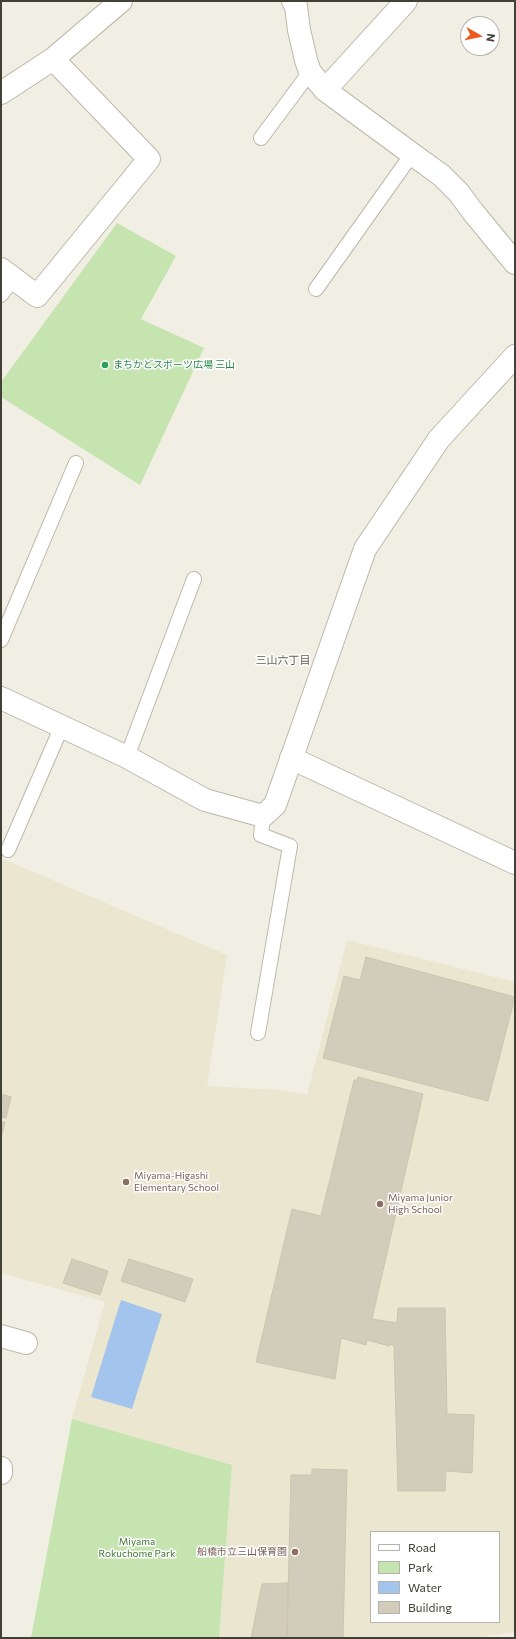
<!DOCTYPE html>
<meta charset="utf-8">
<style>
body{margin:0}
#map{position:relative;width:516px;height:1639px;overflow:hidden;background:#f1efe4;font-family:Commissioner,sans-serif}
canvas{display:block}
.frame{position:absolute;inset:0;border:2px solid #434035;pointer-events:none}
.legend{position:absolute;left:370px;top:1531px;width:130px;height:92px;box-sizing:border-box;background:#fff;border:1px solid #b4b3ae;margin:0;padding:5px 7px;list-style:none;font-size:12px;color:#434035}
.legend li{display:flex;align-items:center;gap:8px;height:20px}
.legend b{width:20px;border:1px solid #b4b3ae}
.north{position:absolute;left:460px;top:16px;width:40px;height:40px;box-sizing:border-box;background:#fff;border:1px solid #b4b3ae;border-radius:50%;rotate:99deg;font-size:11px;font-weight:700;line-height:16px;text-align:center;color:#434035}
.north::after{content:'';display:block;margin:auto;width:14px;height:18px;background:#ef5a1e;clip-path:polygon(50% 0,100% 100%,50% 72%,0 100%)}
</style>
<div id="map">
<canvas width="516" height="1639"></canvas>
<div class="frame"></div>
<ul class="legend">
<li><b style="height:5px;background:#fff"></b>Road</li>
<li><b style="height:11px;background:#c5e4af"></b>Park</li>
<li><b style="height:11px;background:#a3c4ec"></b>Water</li>
<li><b style="height:11px;background:#d2ccba"></b>Building</li>
</ul>
<div class="north">N</div>
</div>
<script>
const ctx = document.querySelector('canvas').getContext('2d');
ctx.lineJoin = 'round';
function paint(path, color) { ctx.fillStyle = color; ctx.fill(path, 'evenodd'); }
const poly = rows => new Path2D(rows.map(r => 'M' + r).join(''));
function trace(path, color, width, dash) { ctx.strokeStyle = color; ctx.lineWidth = width; ctx.lineCap = dash ? 'butt' : 'round'; ctx.setLineDash(dash || []); ctx.stroke(path); }
function label(font, color, halo, rows, align = 'center') {
  ctx.font = font + ' Commissioner,"Noto Sans JP",sans-serif'; ctx.lineWidth = 3; ctx.setLineDash([]); ctx.textBaseline = 'middle'; ctx.strokeStyle = halo; ctx.fillStyle = color; for (const [text, x, y, turn = 0] of rows) {
    ctx.save(); ctx.translate(x, y); ctx.rotate((+turn || 0) * Math.PI / 180); ctx.textAlign = isNaN(turn) ? turn : align; if (halo) ctx.strokeText(text, 0, 0); ctx.fillText(text, 0, 0); ctx.restore();
  }
}
const education = poly([
 [1,858,227,955,207,1086,279,1090,307,1095,347,940,515,982,515,1632,472,1638,219,1638,232,1465,72,1419,105,1302,1,1273],
 [371,1532,499,1532,499,1622,371,1622]
]);
const green = poly([
 [117,223,176,256,141,319,204,348,140,485,1,397,1,382],
 [72,1419,232,1465,219,1638,31,1638]
]);
const water = poly([
 [121,1300,162,1314,132,1409,91,1397]
]);
const building = poly([
 [366,957,515,997,488,1101,323,1058,344,976,360,980,366,957],
 [358,1077,423,1094,372,1319,397,1323,398,1308,445,1308,447,1414,474,1415,472,1473,446,1471,445,1491,398,1491,394,1346,391,1344,389,1346,367,1340,366,1345,341,1338,335,1379,256,1362,292,1209,321,1216,354,1080,357,1080,358,1077],
 [1,1094,11,1097,6,1118,1,1117,1,1094],
 [1,1122,5,1122,2,1135,1,1135,1,1122],
 [72,1259,108,1271,100,1295,63,1283,72,1259],
 [129,1259,193,1279,185,1302,121,1281,129,1259],
 [312,1469,347,1470,343,1638,287,1638,291,1475,312,1475,312,1469],
 [288,1583,287,1638,251,1638,262,1584,288,1583]
]);
const service = poly([
 [261,138,310,72],
 [316,289,412,154],
 [1,295,13,279],
 [1,640,76,463],
 [127,757,194,579],
 [8,850,62,726],
 [258,1033,290,846,261,835,263,816]
]);
const minor = poly([
 [293,1,296,6,299,30,306,60,310,72,325,90,412,154,441,175,459,193,473,212,515,263],
 [325,90,406,1],
 [1,93,53,59,121,1],
 [1,269,37,296,149,159,53,59],
 [1,698,127,757,205,800,263,816,275,805,365,549,439,439,515,356],
 [291,758,515,863],
 [1,1336,26,1343],
 [1,1468,1,1473]
]);
const markers = [
 [105,365,4,"#2e9e5b"],
 [126,1182,4,"#8d6e63"],
 [380,1204,4,"#8d6e63"],
 [295,1552,4,"#8d6e63"]
];
const leisureNames = [
 ["まちかどスポーツ広場 三山",113,365]
];
const educationNames = [
 ["Miyama-Higashi",134,1176],
 ["Elementary School",134,1188],
 ["Miyama Junior",388,1198],
 ["High School",388,1210],
 ["船橋市立三山保育園",287,1552,"right"]
];
const parkNames = [
 ["Miyama",137,1542],
 ["Rokuchome Park",137,1554]
];
const neighbourhoodNames = [
 ["三山六丁目",283,660]
];
paint(education, '#eae6cf');
paint(green, '#c5e4af');
paint(water, '#a3c4ec');
paint(building, '#d2ccba');
trace(building, '#cdc5ae', 1);
trace(service, '#bcb8a8', 16);
trace(minor, '#bcb8a8', 24);
trace(service, '#fff', 14);
trace(minor, '#fff', 22);
for (const [x, y, r, color] of markers) { const dot = new Path2D(); dot.arc(x, y, r, 0, 2 * Math.PI); ctx.fillStyle = color; ctx.fill(dot); trace(dot, '#fff', 1.5); }
label('10px', '#27864d', '#fff', leisureNames, 'left');
label('10px', '#785e54', '#fff', educationNames, 'left');
label('10px', '#3c722b', '#fff', parkNames);
label('11px', '#655f4c', '#fff', neighbourhoodNames);
</script>
